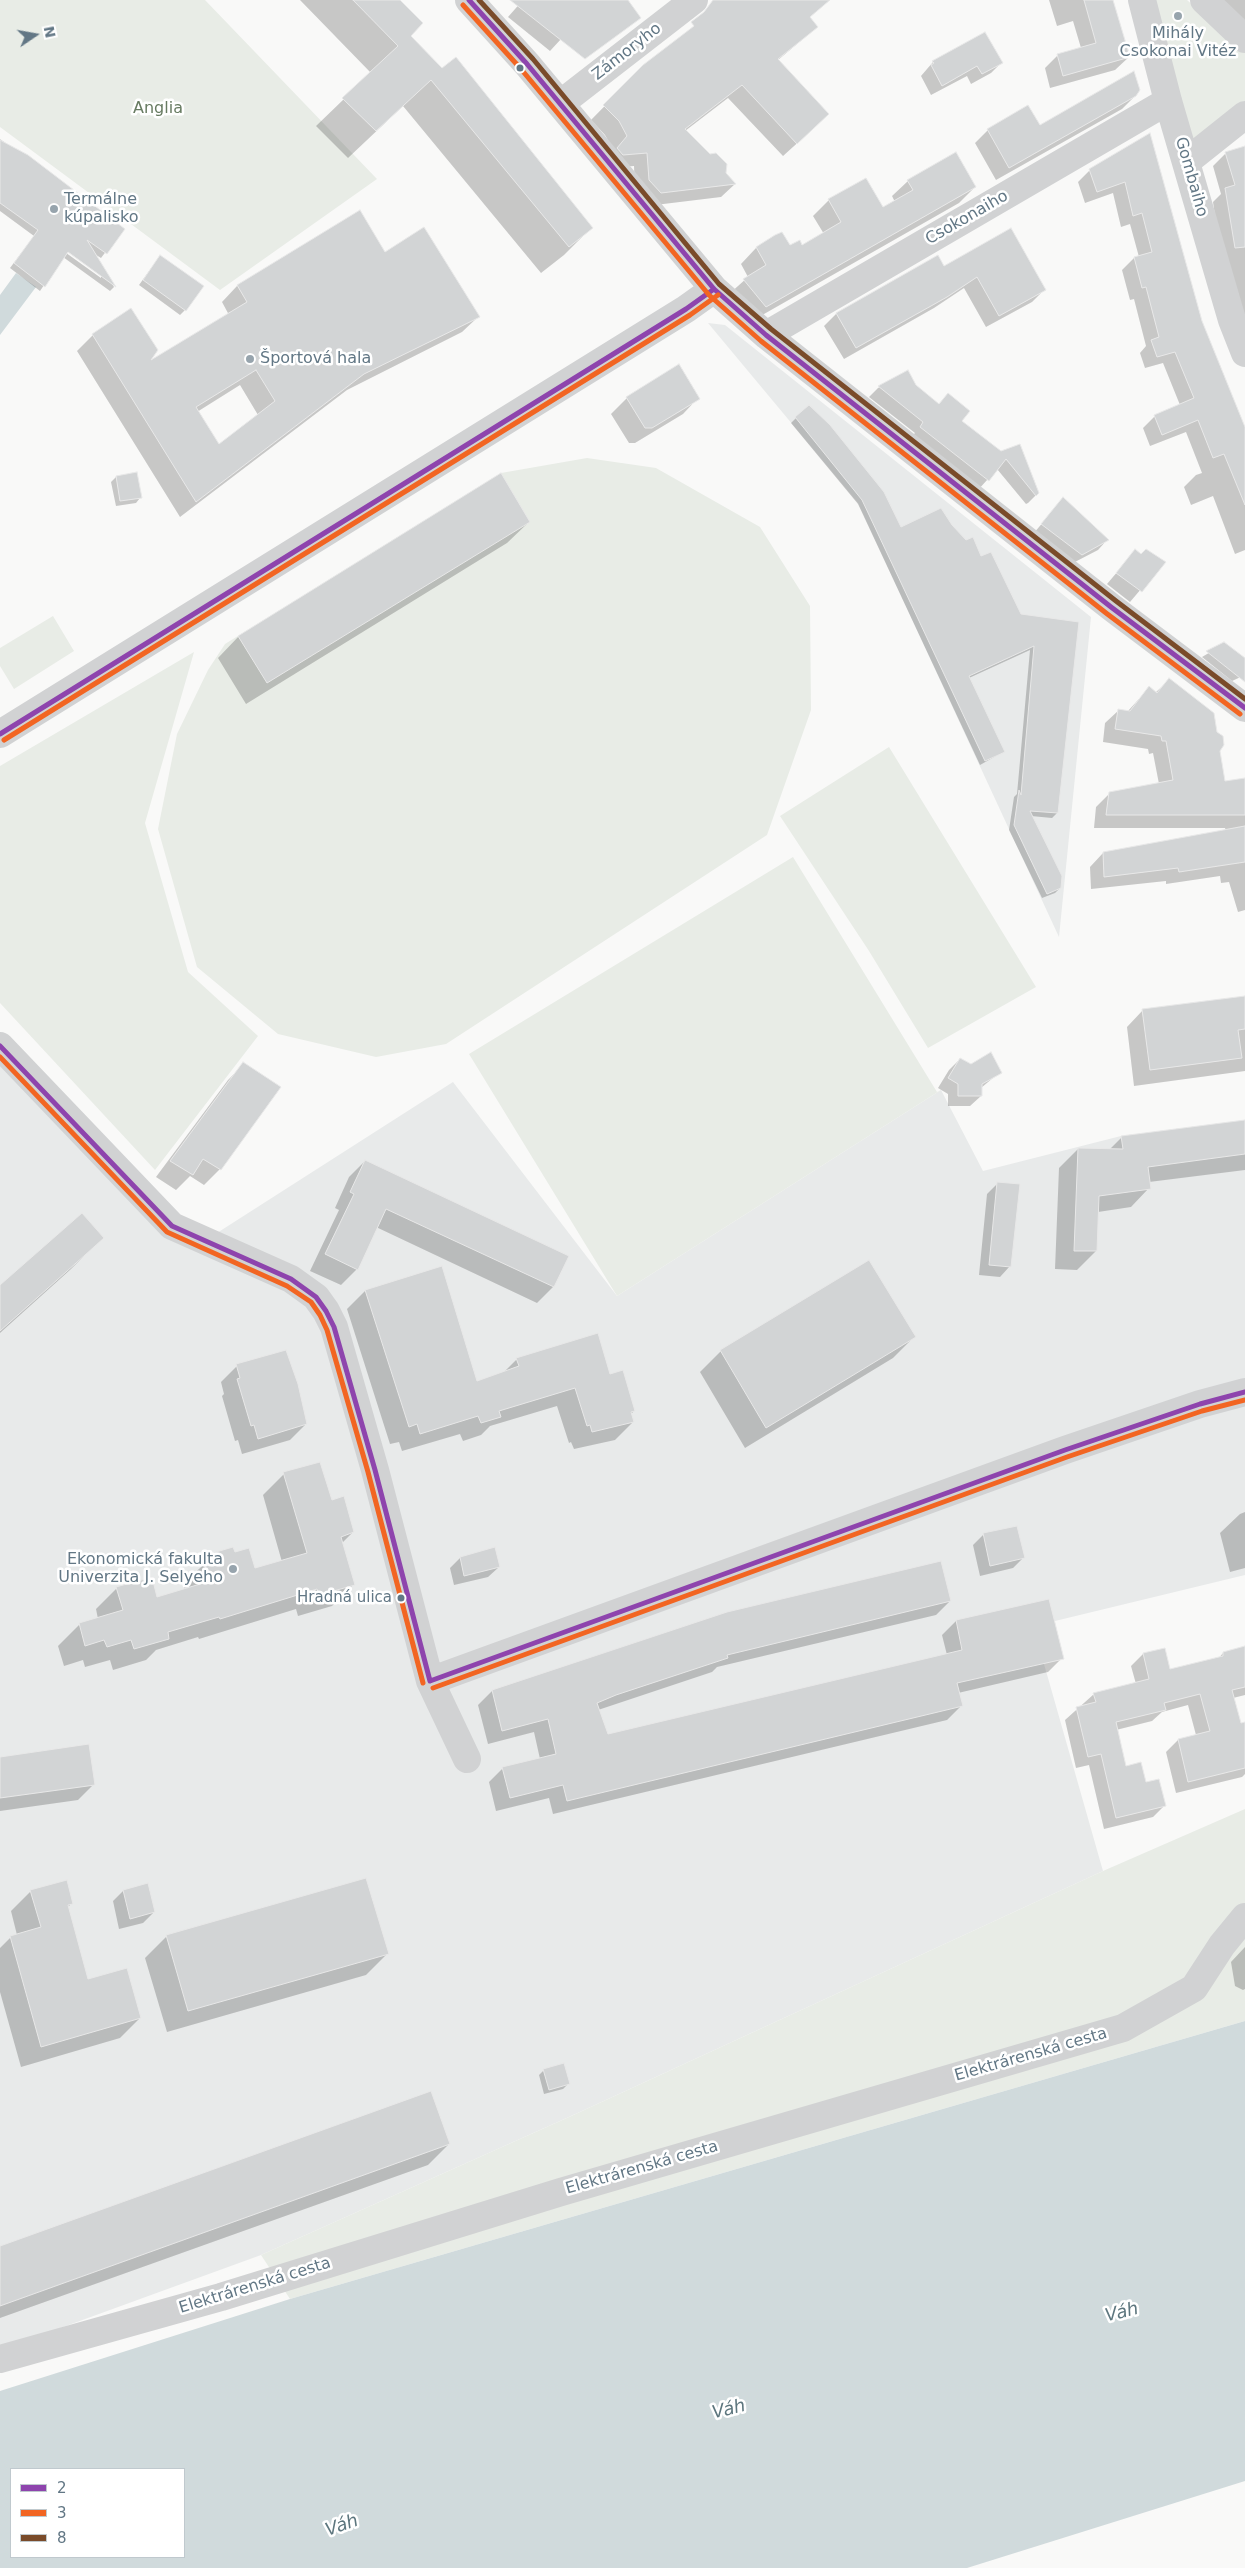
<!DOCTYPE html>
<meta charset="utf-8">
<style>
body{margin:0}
#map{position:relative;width:1245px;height:2568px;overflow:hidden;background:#f9f9f8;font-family:"DejaVu Sans",sans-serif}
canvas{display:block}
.legend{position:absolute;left:10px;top:2468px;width:175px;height:90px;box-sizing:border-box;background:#fff;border:1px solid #c0c9ce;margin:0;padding:6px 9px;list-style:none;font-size:15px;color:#627785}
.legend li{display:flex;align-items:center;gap:10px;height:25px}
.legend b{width:25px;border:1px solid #c0c9ce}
.north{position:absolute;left:10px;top:10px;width:50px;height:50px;-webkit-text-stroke:4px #fff;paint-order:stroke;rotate:78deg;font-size:14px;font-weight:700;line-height:20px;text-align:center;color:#627785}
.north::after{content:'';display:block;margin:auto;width:18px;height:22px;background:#627785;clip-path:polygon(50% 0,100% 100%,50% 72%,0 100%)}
</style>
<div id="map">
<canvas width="1245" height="2568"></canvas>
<ul class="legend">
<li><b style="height:6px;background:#8e44ad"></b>2</li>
<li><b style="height:6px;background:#f26522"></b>3</li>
<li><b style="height:6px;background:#7a4b2a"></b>8</li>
</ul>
<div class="north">N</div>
</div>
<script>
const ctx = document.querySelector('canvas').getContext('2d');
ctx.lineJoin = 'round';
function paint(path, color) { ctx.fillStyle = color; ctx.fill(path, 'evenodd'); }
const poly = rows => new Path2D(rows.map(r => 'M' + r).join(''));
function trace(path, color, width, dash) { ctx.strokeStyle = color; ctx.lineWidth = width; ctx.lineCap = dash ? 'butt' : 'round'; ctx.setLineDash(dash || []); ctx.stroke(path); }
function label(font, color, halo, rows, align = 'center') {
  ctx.font = font + ' "DejaVu Sans",sans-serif'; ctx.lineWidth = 5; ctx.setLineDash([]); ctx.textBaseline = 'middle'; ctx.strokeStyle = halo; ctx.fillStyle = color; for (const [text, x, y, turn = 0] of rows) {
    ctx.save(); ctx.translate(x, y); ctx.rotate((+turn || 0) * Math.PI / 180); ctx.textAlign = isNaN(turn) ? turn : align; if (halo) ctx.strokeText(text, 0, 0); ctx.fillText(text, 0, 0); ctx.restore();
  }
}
const built = poly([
 [708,323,725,325,1091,617,1059,937,858,503],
 [0,1046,206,1240,453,1082,617,1296,941,1090,983,1171,1121,1136,1245,1120,1245,1575,1055,1621,1044,1664,1103,1871,569,2117,261,2255,0,2350]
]);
const green = poly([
 [0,0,205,0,377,179,220,290,0,127],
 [1150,0,1187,0,1245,51,1245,101,1191,145],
 [587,458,656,468,760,527,810,606,811,710,767,835,446,1044,376,1057,278,1034,197,967,158,829,177,734,208,670,225,644,501,473],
 [53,616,74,651,14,689,0,666,0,648],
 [194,652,145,823,188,972,258,1036,155,1170,0,1003,0,766],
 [889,747,1036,987,928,1048,869,951,780,816],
 [793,857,937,1092,941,1090,617,1296,469,1054],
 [1245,1809,1245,2021,290,2299,261,2255,569,2117,1103,1871]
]);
const water = poly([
 [16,273,36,287,0,335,0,295],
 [1245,2021,1245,2481,967,2568,0,2568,0,2391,290,2299],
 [184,2469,184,2557,11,2557,11,2469]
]);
const shadow = poly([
 [300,0,398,0,409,36,591,228,564,255,541,273,403,106,348,158,316,126,371,73],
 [523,0,597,0,550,51,508,17],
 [727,0,795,0,817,27,778,60,814,128,783,156,728,98,685,131,735,184,721,197,647,206,635,193,634,166,609,168,614,151,605,135,591,120,644,66],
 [1049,0,1112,0,1129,57,1115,70,1050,88,1045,68,1058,55,1081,48,1073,21,1057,26],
 [1212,0,1245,0,1245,46],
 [933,62,1001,63,991,73,971,84,967,76,931,95,921,76],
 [1135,96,1122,109,996,180,975,143,988,130,1039,127],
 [1150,135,1201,322,1245,429,1245,550,1235,554,1213,496,1191,505,1184,487,1196,475,1202,473,1186,432,1150,446,1143,428,1155,416,1180,405,1163,363,1145,368,1140,353,1146,346,1134,299,1130,300,1122,270,1134,258,1139,257,1130,224,1121,227,1113,193,1085,203,1078,182,1090,170],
 [0,139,123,229,101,258,93,253,114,287,110,291,63,257,40,291,10,268,34,236,0,211],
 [64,248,101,275,101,278,62,250],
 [1245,147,1245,331,1216,223,1213,202,1221,194,1213,166,1226,153],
 [908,181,975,187,959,203,750,322,728,295,748,277,741,264,756,248,775,237,790,247,802,246,824,234,813,216,829,200,882,209,895,202,892,196],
 [359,212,385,254,478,317,462,332,347,390,180,517,77,351,93,335,146,365,229,315,222,302,237,286],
 [240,385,258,415,218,446,197,412],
 [160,256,185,310,180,315,139,285],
 [937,256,944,267,1044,290,1032,302,986,327,964,288,934,308,844,359,824,326,836,314],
 [907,371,916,386,1000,453,1038,493,1028,503,1026,504,997,469,978,490,911,437,915,433,869,397,878,388],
 [627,398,698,398,683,414,635,443,629,443,611,414],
 [796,418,900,528,951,526,981,558,1021,615,1078,623,1057,813,1052,818,1031,816,1060,888,1055,893,1042,898,1009,830,1014,797,1017,794,1030,650,969,678,1003,752,980,765,858,504,791,423],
 [116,477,140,498,136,503,116,506,111,482],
 [1063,499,1107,540,1098,550,1071,564,1033,534],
 [529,522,507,543,246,704,218,658,239,636],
 [1135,551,1141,555,1164,562,1130,602,1107,584],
 [1224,644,1245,660,1245,675,1232,681,1202,657],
 [1169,680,1219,751,1224,783,1245,779,1245,910,1238,912,1229,882,1221,883,1220,876,1166,884,1166,881,1091,889,1090,867,1103,853,1226,831,1225,828,1094,828,1096,807,1110,793,1159,784,1153,753,1149,754,1148,749,1103,742,1105,723,1119,710,1128,711,1149,688,1155,693],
 [1245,997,1245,1071,1134,1086,1127,1027,1143,1010],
 [960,1059,971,1065,1000,1072,981,1088,981,1096,970,1106,948,1106,948,1094,938,1088,949,1070],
 [244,1064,220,1169,204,1185,190,1176,176,1190,156,1177,228,1080],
 [1245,1121,1245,1170,1149,1182,1149,1188,1131,1207,1098,1212,1096,1251,1077,1270,1055,1269,1059,1168,1078,1149,1109,1150,1122,1137],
 [365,1161,567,1256,553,1287,537,1303,376,1227,357,1269,341,1285,310,1271,339,1210,335,1208,349,1177],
 [998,1183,1010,1266,1000,1277,979,1275,987,1194],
 [102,1238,71,1269,0,1333,0,1287],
 [365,1291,477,1383,502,1374,517,1359,609,1375,634,1411,631,1414,633,1422,615,1440,574,1449,571,1442,569,1443,557,1406,490,1426,481,1435,463,1441,460,1434,402,1451,399,1442,390,1444,347,1309],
 [914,1337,893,1358,745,1448,700,1372,721,1351],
 [237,1366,306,1424,290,1440,242,1454,238,1440,235,1441,222,1396,224,1394,221,1382],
 [284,1474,331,1501,353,1532,341,1544,353,1585,332,1606,298,1616,296,1609,199,1639,198,1637,156,1650,146,1660,113,1670,110,1660,85,1667,83,1660,64,1666,58,1646,79,1625,98,1619,96,1609,117,1588,156,1598,185,1590,183,1584,216,1553,235,1554,254,1570,282,1562,263,1495],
 [1245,1512,1245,1568,1230,1572,1220,1533,1240,1514],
 [984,1534,1023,1558,1013,1568,980,1576,973,1545],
 [460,1558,499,1567,488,1577,454,1585,450,1568],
 [1048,1600,1062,1658,1048,1672,958,1693,961,1706,947,1720,553,1814,549,1798,496,1811,489,1782,503,1768,540,1759,534,1732,488,1744,478,1705,492,1691,950,1601,936,1615,717,1667,712,1672,598,1710,607,1735,947,1655,942,1635,956,1621],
 [1245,1648,1245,1695,1233,1698,1240,1725,1245,1729,1245,1774,1242,1777,1176,1793,1166,1752,1178,1740,1196,1735,1188,1705,1162,1712,1152,1721,1116,1730,1125,1768,1145,1784,1165,1805,1153,1817,1104,1829,1089,1765,1076,1768,1065,1720,1094,1694,1136,1684,1131,1666,1143,1654,1164,1649,1169,1670,1218,1659,1223,1653],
 [0,1758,94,1784,78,1800,0,1811],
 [31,1891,72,1903,67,1908,87,1980,140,2018,120,2038,21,2067,0,1992,0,1948,11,1937,17,1935,11,1911],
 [123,1891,154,1912,143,1923,119,1929,113,1901],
 [167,1936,387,1954,366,1975,167,2032,145,1958],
 [1245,1947,1245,1989,1243,1990,1235,1986,1231,1962],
 [544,2070,568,2084,563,2089,544,2094,539,2075],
 [449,2144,428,2165,0,2318,0,2248]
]);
const building = poly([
 [353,0,400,0,423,23,411,36,442,68,456,57,593,228,569,247,431,80,376,131,342,98,398,46,353,0],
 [510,0,628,0,641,18,585,59,510,0],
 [713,0,830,0,810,17,818,27,778,59,829,114,797,144,742,85,685,129,710,154,716,153,727,164,726,173,736,184,661,193,649,180,647,153,623,155,617,148,627,136,619,121,603,105,643,65,694,26,691,22,704,12,713,0],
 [1084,0,1113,0,1130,57,1063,76,1057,54,1096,43,1084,0],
 [985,32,1003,63,982,74,977,66,942,86,931,65,934,63,932,61,985,32],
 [1134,71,1140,90,1136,96,1009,168,987,129,1028,105,1040,125,1134,71],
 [1150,133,1202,321,1245,427,1245,505,1224,454,1213,458,1198,420,1162,435,1154,415,1194,398,1175,352,1157,357,1151,340,1159,337,1146,287,1142,288,1134,257,1152,252,1142,213,1133,216,1125,182,1097,192,1089,169,1150,133],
 [0,140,28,155,125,229,107,254,87,240,116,287,68,252,45,287,14,263,38,230,0,203,0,140],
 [1245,146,1245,247,1235,248,1225,188,1235,185,1225,152,1245,146],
 [956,152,976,187,766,307,743,279,766,265,756,247,775,235,782,232,790,245,800,240,802,245,841,222,828,199,866,178,883,207,913,190,907,180,956,152],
 [360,210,385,252,424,227,480,317,364,374,196,502,92,334,131,308,158,350,151,360,247,302,237,285,360,210],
 [256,370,275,401,219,444,196,407,256,370],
 [1011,228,1046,290,999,316,977,277,947,297,856,348,836,313,938,255,944,266,1011,228],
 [160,255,204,286,186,311,143,280,160,255],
 [679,364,700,399,652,428,645,428,626,397,679,364],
 [908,370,916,385,939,404,948,393,970,411,962,421,1001,451,1020,444,1039,493,1036,496,1006,459,989,481,920,427,923,422,878,386,908,370],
 [809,405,830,425,884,492,901,527,941,508,952,525,966,540,973,537,981,556,991,552,1021,614,1079,622,1058,813,1030,811,1062,876,1061,888,1047,894,1014,825,1019,790,1021,795,1034,646,969,676,1005,752,985,761,862,500,795,417,809,405],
 [137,472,142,498,120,501,116,476,137,472],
 [501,473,530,522,267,683,238,636,501,473],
 [1063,497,1109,540,1082,555,1041,524,1063,497],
 [1135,549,1141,554,1146,549,1166,562,1142,592,1116,573,1135,549],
 [1224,642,1245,658,1245,682,1206,651,1224,642],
 [1169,678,1214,713,1217,732,1223,736,1224,745,1220,751,1225,781,1245,778,1245,815,1106,815,1109,792,1173,780,1166,741,1162,741,1161,736,1115,729,1118,709,1130,711,1149,686,1157,693,1169,678],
 [1245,826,1245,862,1179,872,1178,868,1104,877,1103,852,1245,826],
 [1245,996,1245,1029,1238,1030,1242,1058,1150,1070,1142,1009,1245,996],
 [991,1052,1002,1073,982,1084,982,1096,958,1096,958,1084,948,1078,960,1058,971,1064,991,1052],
 [243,1062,281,1087,221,1170,203,1159,193,1175,170,1161,243,1062],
 [1245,1120,1245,1154,1148,1167,1151,1189,1099,1196,1097,1251,1074,1251,1078,1148,1123,1149,1121,1136,1245,1120],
 [365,1160,569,1256,554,1287,386,1209,358,1270,325,1254,354,1194,350,1192,365,1160],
 [997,1182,1020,1184,1011,1267,989,1265,997,1182],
 [82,1213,104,1238,0,1331,0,1285,82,1213],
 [869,1260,916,1337,766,1428,720,1350,869,1260],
 [442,1266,477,1381,519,1366,516,1358,598,1333,610,1374,623,1370,635,1411,631,1412,634,1422,592,1432,590,1425,587,1426,575,1388,499,1411,501,1417,481,1423,478,1416,420,1434,417,1424,409,1427,365,1290,442,1266],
 [286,1350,298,1384,307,1424,258,1439,254,1425,251,1426,237,1379,240,1378,236,1364,286,1350],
 [320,1462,332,1500,344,1496,354,1532,341,1537,355,1585,319,1595,317,1589,220,1619,219,1617,168,1632,169,1639,134,1649,131,1640,107,1647,104,1640,85,1646,79,1623,123,1610,116,1587,152,1577,157,1597,210,1581,203,1561,217,1557,216,1552,233,1547,235,1552,249,1548,255,1568,307,1553,283,1472,320,1462],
 [1017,1526,1025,1558,990,1566,983,1533,1017,1526],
 [495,1547,500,1567,464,1576,460,1557,495,1547],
 [941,1561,951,1601,727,1655,728,1658,616,1695,597,1703,608,1734,962,1650,956,1620,1049,1599,1064,1659,957,1683,963,1706,567,1801,563,1785,510,1798,502,1767,556,1754,548,1719,502,1731,492,1690,727,1612,941,1561],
 [1245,1646,1245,1687,1232,1690,1241,1723,1245,1722,1245,1768,1188,1782,1178,1739,1210,1731,1200,1694,1164,1703,1166,1710,1116,1722,1126,1766,1141,1762,1146,1782,1159,1779,1166,1806,1116,1818,1101,1754,1088,1757,1076,1707,1096,1702,1093,1693,1149,1679,1143,1653,1165,1648,1170,1669,1223,1656,1223,1652,1245,1646],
 [89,1744,95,1785,0,1798,0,1757,89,1744],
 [366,1878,389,1954,188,2011,166,1935,366,1878],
 [67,1880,73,1904,68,1905,88,1979,127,1968,141,2018,41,2047,10,1936,41,1927,30,1890,67,1880],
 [148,1883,155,1912,130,1919,123,1890,148,1883],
 [564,2063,570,2084,549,2090,543,2069,564,2063],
 [431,2091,450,2144,0,2306,0,2246,431,2091]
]);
const minor = poly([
 [469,0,527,64,714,289,766,335,1111,607,1245,708],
 [1142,0,1168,101,1232,320,1245,353],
 [1204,0,1245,39],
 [560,104,694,0],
 [1186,162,1245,115],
 [766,335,1168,101],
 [0,734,686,309,714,289],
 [0,1046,172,1226,291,1279,316,1297,326,1311,334,1327,375,1470,430,1681,467,1759],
 [430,1681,1065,1450,1200,1404,1245,1392],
 [0,2359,221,2297,561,2192,1123,2028,1194,1988,1222,1945,1245,1917]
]);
const bus1 = poly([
 [469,0,527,64,714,289,766,335,1111,607,1245,708],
 [0,734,686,309,714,289],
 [0,1046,172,1226,291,1279,316,1297,326,1311,334,1327,375,1470,430,1681],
 [430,1681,1065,1450,1200,1404,1245,1392]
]);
const bus2 = poly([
 [463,5,521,69,709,295,761,341,1106,613,1240,714],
 [4,740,690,315,718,295],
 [0,1057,167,1232,287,1286,311,1302,320,1315,327,1330,368,1472,423,1683],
 [433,1688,1067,1457,1202,1411,1245,1400]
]);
const bus3 = poly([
 [479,0,533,59,719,284,771,329,1116,601,1245,699]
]);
const markers = [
 [1178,16,5,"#97a4ad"],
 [520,68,4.5,"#627785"],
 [54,209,5,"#97a4ad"],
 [250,359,5,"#97a4ad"],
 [233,1569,5,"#97a4ad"],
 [401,1598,4.5,"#627785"]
];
const busNames = [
 ["Hradná ulica",392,1598]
];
const poiNames = [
 ["Mihály",1178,34,"center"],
 ["Csokonai Vitéz",1178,52,"center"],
 ["Termálne",64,200],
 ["kúpalisko",64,218],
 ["Športová hala",260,359],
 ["Ekonomická fakulta",223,1560,"right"],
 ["Univerzita J. Selyeho",223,1578,"right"]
];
const streetNames = [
 ["Zámoryho",627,52,-38],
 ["Gombaiho",1191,177,74],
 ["Csokonaiho",967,218,-30],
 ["Elektrárenská cesta",1031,2055,-16],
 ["Elektrárenská cesta",642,2168,-16],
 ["Elektrárenská cesta",255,2286,-17]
];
const parkNames = [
 ["Anglia",158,109]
];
const waterNames = [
 ["Váh",1122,2313,-14],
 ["Váh",729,2410,-14],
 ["Váh",342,2526,-19]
];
paint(built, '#e8eaea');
paint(green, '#e8ece6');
paint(water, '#d0dadc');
paint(shadow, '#0003');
paint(building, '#d2d4d5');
trace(building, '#e8e8e8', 1);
trace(minor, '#d1d2d3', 28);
trace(bus1, '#8e44ad', 5);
trace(bus2, '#f26522', 5);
trace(bus3, '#7a4b2a', 5);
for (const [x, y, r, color] of markers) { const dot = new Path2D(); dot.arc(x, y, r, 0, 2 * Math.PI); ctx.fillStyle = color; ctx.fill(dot); trace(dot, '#fff', 2); }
label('15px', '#627785', '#fff', busNames, 'right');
label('16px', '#627785', '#fff', poiNames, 'left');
label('16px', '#627785', '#fff', streetNames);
label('16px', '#677b61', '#fff', parkNames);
label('italic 18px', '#5d767e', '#fff', waterNames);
</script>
